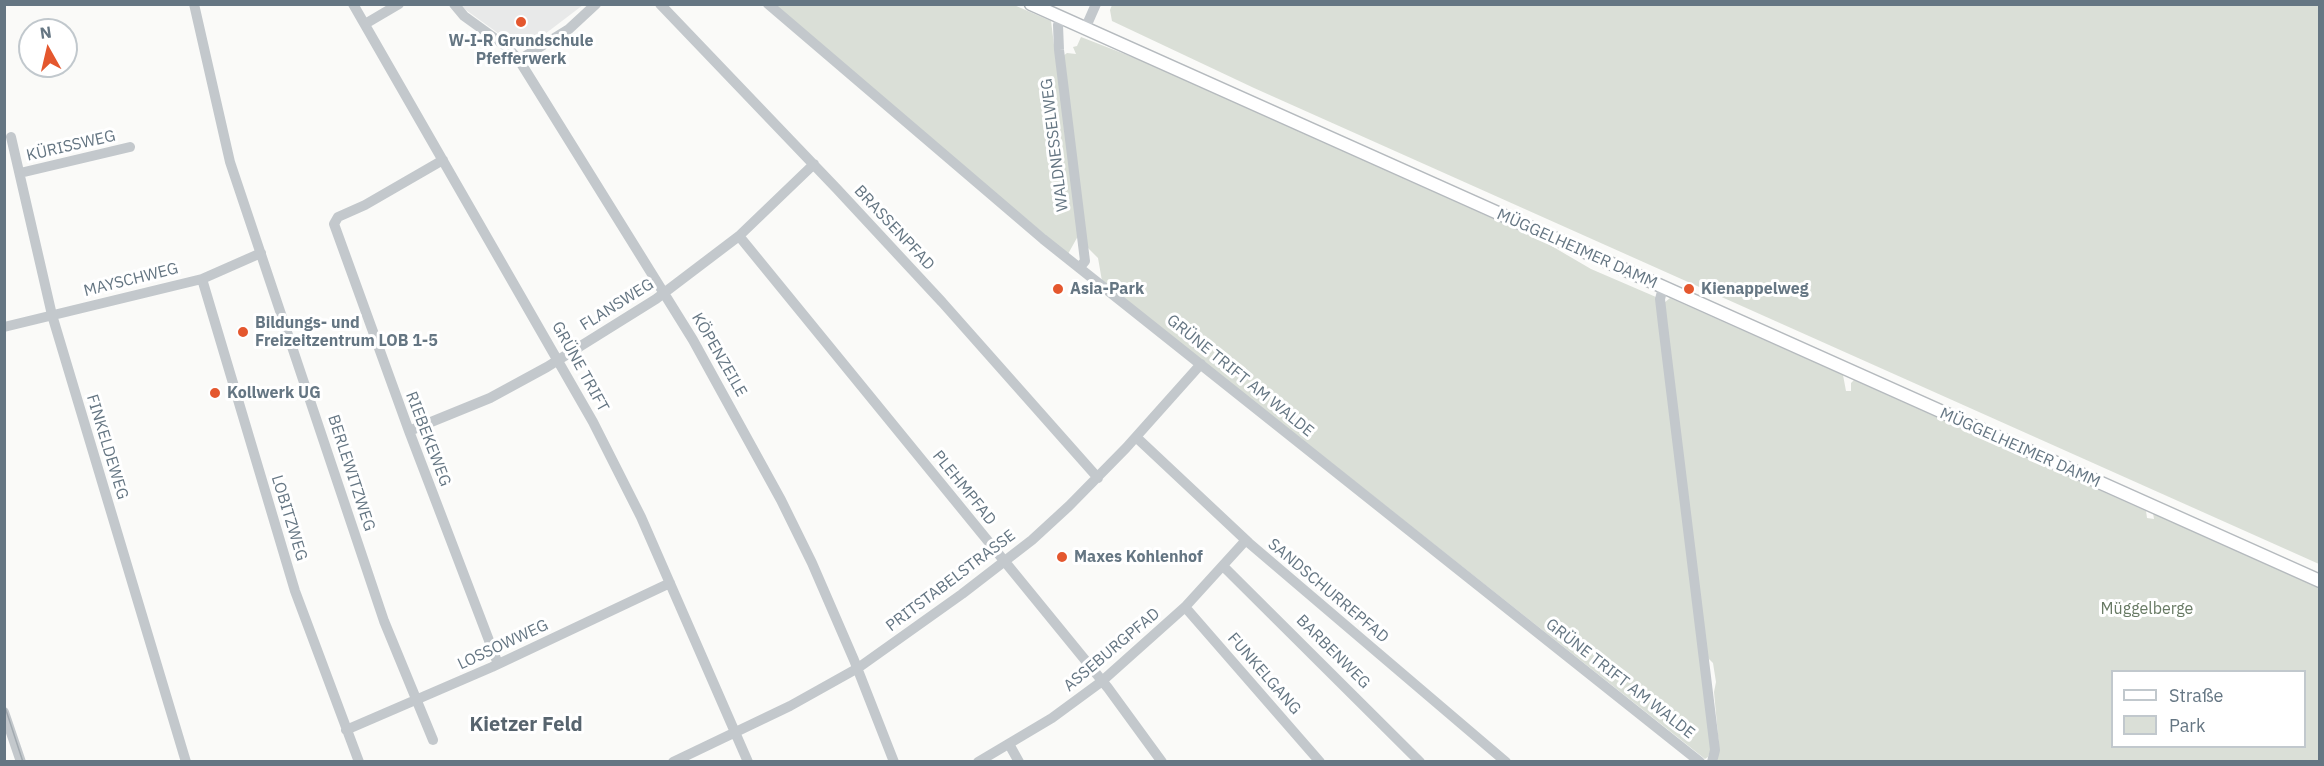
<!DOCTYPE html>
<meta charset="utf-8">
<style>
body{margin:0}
#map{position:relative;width:2324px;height:766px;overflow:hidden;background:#fafaf8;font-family:"IBM Plex Sans",sans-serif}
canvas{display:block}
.frame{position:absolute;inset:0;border:6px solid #657683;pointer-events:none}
.legend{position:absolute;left:2111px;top:670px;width:195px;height:78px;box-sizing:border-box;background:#fff;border:2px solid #c1c8cd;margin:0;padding:8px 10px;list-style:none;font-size:18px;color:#657683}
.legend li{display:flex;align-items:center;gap:12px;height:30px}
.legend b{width:30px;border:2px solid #c1c8cd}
.north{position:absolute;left:18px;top:18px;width:60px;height:60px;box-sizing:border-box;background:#fff;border:2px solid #c1c8cd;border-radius:50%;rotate:352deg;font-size:16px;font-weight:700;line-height:24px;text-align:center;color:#657683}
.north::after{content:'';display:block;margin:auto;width:21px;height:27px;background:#e4572e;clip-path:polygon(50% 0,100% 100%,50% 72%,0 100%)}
</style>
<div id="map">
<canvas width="2324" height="766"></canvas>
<div class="frame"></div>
<ul class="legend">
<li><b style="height:8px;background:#fff"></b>Straße</li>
<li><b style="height:16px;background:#dadfd7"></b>Park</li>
</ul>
<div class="north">N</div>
</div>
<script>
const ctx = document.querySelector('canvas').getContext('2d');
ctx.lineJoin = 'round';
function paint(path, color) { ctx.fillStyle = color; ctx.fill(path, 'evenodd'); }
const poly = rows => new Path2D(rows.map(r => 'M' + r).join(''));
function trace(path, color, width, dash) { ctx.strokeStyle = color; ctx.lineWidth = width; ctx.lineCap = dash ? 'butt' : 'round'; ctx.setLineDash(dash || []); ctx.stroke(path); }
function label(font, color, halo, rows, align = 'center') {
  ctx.font = font + ' "IBM Plex Sans",sans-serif'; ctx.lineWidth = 6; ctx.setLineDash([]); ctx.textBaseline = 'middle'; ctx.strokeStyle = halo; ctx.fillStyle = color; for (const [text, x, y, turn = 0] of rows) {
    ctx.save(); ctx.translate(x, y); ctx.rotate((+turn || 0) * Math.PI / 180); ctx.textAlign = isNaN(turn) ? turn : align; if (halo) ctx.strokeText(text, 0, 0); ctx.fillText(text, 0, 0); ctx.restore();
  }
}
const built = poly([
 [459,5,583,5,541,37,522,46,513,44]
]);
const green = poly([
 [772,5,1014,5,1051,21,1078,236,1068,254],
 [1112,5,2319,5,2319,564,1254,88,1112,21,1110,10],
 [1081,37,1140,60,1543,241,1591,269,1656,297,1712,746,1708,757,1705,759,1102,281,1098,258,1087,247,1063,56,1067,53,1076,54,1073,47,1077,46],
 [1670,298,1843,375,1846,391,1851,391,1851,383,1854,380,2146,511,2147,518,2154,519,2153,513,2319,588,2319,761,1717,761,1719,746,1714,692,1716,682,1713,663,1708,658,1664,303],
 [2112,672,2304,672,2304,746,2112,746]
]);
const minor = poly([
 [194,4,230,162,384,621,433,740],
 [353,4,593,422,641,517,748,762],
 [454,4,464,16,507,47,519,60,693,340,781,500,812,563,854,660,894,762],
 [660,4,837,189,942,302,1098,478],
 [768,4,1043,239,1700,762],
 [1061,18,1058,25,1059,50,1085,261,1080,267],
 [365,24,399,4],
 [1085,29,1096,4],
 [519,60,569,29,596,4],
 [11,137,52,315,186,762],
 [443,160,365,205,338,217,334,224,409,431,498,664],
 [20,173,130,147],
 [739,236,1108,688,1162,762],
 [202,279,295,591,359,762],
 [1663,288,1660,299,1663,325,1715,750,1712,762],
 [4,327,202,279,261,253],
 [409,431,490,398,547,367,656,299,739,236,814,164],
 [1136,437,1249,543,1506,762],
 [1223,566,1420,762],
 [1185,607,1320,762],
 [4,712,21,762],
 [346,730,492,667,670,583],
 [1009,744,1019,762],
 [673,762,790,706,858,668,962,594,1032,540,1069,506,1126,448,1201,364],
 [978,762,1052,718,1101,682,1185,607,1246,540]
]);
const major = poly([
 [1031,4,2320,581]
]);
const tram = poly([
 [4,704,23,762]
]);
const markers = [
 [521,22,6,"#e4572e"],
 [1058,289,6,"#e4572e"],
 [1689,289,6,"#e4572e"],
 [243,332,6,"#e4572e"],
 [215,393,6,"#e4572e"],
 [1062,557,6,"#e4572e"]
];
const poiNames = [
 ["W-I-R Grundschule",521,41,"center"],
 ["Pfefferwerk",521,59,"center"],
 ["Asia-Park",1070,289],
 ["Kienappelweg",1701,289],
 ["Bildungs- und",255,323],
 ["Freizeitzentrum LOB 1-5",255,341],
 ["Kollwerk UG",227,393],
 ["Maxes Kohlenhof",1074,557]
];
const streetNames = [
 ["WALDNESSELWEG",1055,145,-97],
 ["KÜRISSWEG",71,146,-13],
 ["BRASSENPFAD",894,228,47],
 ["MÜGGELHEIMER DAMM",1577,249,24],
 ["MAYSCHWEG",131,280,-14],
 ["FLANSWEG",617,305,-32],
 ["KÖPENZEILE",719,355,60],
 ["GRÜNE TRIFT",580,367,61],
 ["GRÜNE TRIFT AM WALDE",1240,376,39],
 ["RIEBEKEWEG",428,439,69],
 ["FINKELDEWEG",107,447,73],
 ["MÜGGELHEIMER DAMM",2020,448,24],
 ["BERLEWITZWEG",351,473,72],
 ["PLEHMPFAD",964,488,51],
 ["LOBITZWEG",289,518,73],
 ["PRITSTABELSTRASSE",951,581,-37],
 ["SANDSCHURREPFAD",1328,591,40],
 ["LOSSOWWEG",503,645,-25],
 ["ASSEBURGPFAD",1112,650,-40],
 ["BARBENWEG",1333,652,45],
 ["FUNKELGANG",1264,674,49],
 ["GRÜNE TRIFT AM WALDE",1620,679,38]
];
const parkNames = [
 ["Müggelberge",2147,609]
];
const quarterNames = [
 ["Kietzer Feld",526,725]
];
paint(built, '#e8e9e9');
paint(green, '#dadfd7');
trace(major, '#b5babe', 15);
trace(minor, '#c3c8cc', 10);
trace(major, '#fff', 12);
trace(tram, '#a2aab0', 1.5);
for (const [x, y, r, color] of markers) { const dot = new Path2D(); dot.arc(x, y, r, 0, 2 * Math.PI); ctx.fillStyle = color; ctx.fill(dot); trace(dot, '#fff', 2); }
label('bold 16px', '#657683', '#fff', poiNames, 'left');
label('16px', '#657683', '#fff', streetNames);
label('16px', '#687a64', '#fff', parkNames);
label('bold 20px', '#57646e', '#fff', quarterNames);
</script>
